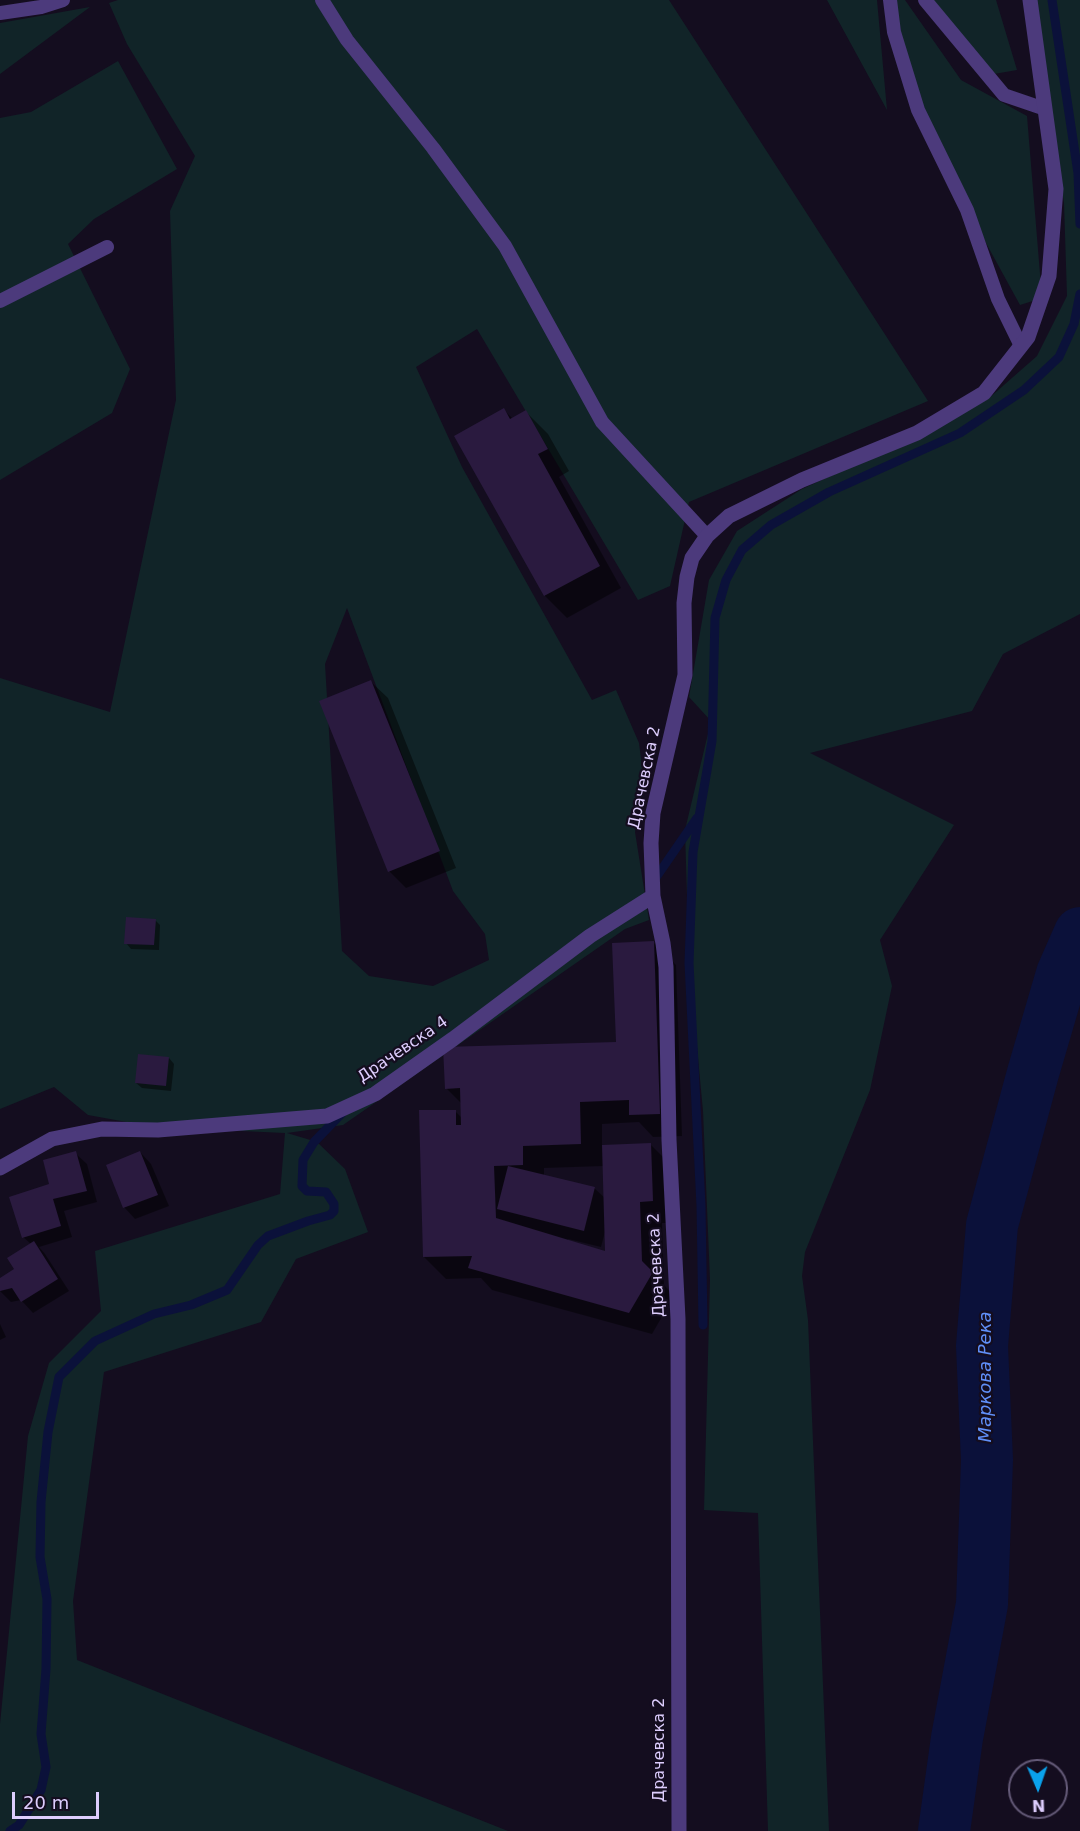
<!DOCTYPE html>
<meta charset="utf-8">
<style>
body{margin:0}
#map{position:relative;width:1080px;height:1831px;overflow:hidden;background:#140d1f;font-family:"DejaVu Sans",sans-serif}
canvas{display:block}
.north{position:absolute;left:1008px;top:1759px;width:60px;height:60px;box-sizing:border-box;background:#140d1f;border:2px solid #645a78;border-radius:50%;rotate:178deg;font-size:16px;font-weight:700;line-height:24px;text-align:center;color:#ddcdfd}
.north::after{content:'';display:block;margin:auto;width:21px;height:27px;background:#0aa2ec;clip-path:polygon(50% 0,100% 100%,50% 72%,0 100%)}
.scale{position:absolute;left:12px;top:1792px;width:87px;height:27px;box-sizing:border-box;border:3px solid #ddcdfd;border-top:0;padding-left:8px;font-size:18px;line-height:21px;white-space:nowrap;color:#ddcdfd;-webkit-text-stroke:4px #140d1f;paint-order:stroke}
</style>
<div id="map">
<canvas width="1080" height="1831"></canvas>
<div class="north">N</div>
<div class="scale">20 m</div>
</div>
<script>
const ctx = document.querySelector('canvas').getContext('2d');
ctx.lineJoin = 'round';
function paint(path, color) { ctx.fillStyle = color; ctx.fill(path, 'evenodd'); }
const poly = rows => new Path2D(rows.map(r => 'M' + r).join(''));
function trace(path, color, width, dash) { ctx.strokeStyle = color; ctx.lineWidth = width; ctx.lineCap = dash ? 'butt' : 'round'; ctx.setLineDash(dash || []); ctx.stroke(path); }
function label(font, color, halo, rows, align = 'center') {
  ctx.font = font + ' "DejaVu Sans",sans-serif'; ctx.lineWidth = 4.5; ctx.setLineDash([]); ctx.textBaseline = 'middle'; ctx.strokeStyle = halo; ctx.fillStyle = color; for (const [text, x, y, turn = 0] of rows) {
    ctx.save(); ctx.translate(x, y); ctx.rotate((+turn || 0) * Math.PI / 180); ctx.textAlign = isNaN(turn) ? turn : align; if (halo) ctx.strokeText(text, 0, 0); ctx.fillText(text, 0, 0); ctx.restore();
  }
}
const green = poly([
 [118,0,669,0,928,401,689,502,670,586,638,600,477,329,416,367,462,467,592,700,616,690,639,743,645,790,635,832,649,920,625,929,343,1125,287,1133,317,1142,345,1169,368,1232,296,1259,261,1322,104,1372,73,1601,77,1660,508,1831,0,1831,0,1724,28,1436,49,1363,101,1311,95,1251,280,1194,285,1133,154,1127,88,1115,54,1087,0,1109,0,678,110,712,176,400,170,211,195,156,127,44,109,3],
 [347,608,453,891,485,934,489,960,433,986,369,976,342,951,325,664],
 [827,0,877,0,887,110],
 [890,0,905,0,961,80,1027,116,1042,298,1020,305,986,243,906,86],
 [933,0,996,0,1017,70,994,74],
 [1033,0,1080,0,1080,614,1003,654,972,711,810,753,954,825,880,940,892,986,870,1090,805,1252,802,1276,808,1320,829,1831,768,1831,758,1513,704,1510,710,1280,703,1111,689,963,685,830,711,721,689,697,709,580,737,531,802,489,905,442,988,399,1037,356,1067,296,1064,203],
 [90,7,0,74,0,23],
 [118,61,177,169,94,219,68,244,130,369,112,413,0,480,0,118,31,112]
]);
const shadow = poly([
 [504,410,513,419,526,412,548,434,569,471,559,477,621,588,567,618,545,596,456,436],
 [370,681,388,698,456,868,406,888,389,871],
 [155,920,160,925,159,950,131,949,126,943],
 [654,943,676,965,682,1136,653,1137,639,1122,602,1124,602,1147,651,1145,673,1167,675,1223,662,1223,664,1285,674,1296,652,1334,492,1290,481,1278,446,1279,424,1257,455,1111,462,1118,462,1104,446,1088,617,1043],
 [604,1166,605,1198,594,1188,544,1176,544,1168],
 [605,1232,607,1253,568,1241,568,1239,601,1247],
 [169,1058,174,1064,171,1091,142,1088,136,1083],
 [140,1152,151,1164,169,1206,135,1219,124,1207],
 [75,1153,87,1164,97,1202,64,1211,72,1237,39,1247,45,1254,69,1291,33,1313,21,1300,11,1302,0,1291,0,1279,16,1269,31,1244,23,1237,51,1185],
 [0,1324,6,1337,0,1340]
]);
const stream = poly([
 [1052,0,1078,173,1080,224],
 [657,876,697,818],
 [703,1325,701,1206,689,963,693,852,712,741,715,618,726,580,742,550,771,525,829,492,960,433,1024,390,1059,357,1074,324,1080,294],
 [10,1831,19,1825,41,1790,46,1767,41,1734,46,1669,47,1599,40,1557,41,1502,48,1432,59,1377,95,1341,154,1314,191,1305,227,1290,258,1245,268,1236,308,1221,330,1215,334,1211,334,1204,326,1192,307,1191,302,1186,303,1160,314,1142,343,1112]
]);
const river = poly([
 [944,1831,957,1738,982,1604,987,1460,982,1346,992,1225,1033,1073,1062,974,1080,933]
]);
const building = poly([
 [504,408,510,419,526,410,548,449,538,454,600,566,544,596,454,436],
 [371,680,440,851,388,872,319,701],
 [126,917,156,919,154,945,124,944],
 [654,941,660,1114,629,1115,629,1100,580,1102,581,1144,523,1146,523,1165,494,1166,496,1218,605,1251,602,1145,651,1143,653,1201,640,1202,642,1261,653,1272,629,1313,468,1268,472,1256,423,1257,419,1110,456,1110,456,1125,461,1125,460,1088,445,1089,443,1047,616,1042,612,943],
 [138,1054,169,1057,166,1086,135,1083],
 [76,1151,87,1191,53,1199,61,1226,22,1238,9,1197,49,1184,43,1160],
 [140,1151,158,1195,123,1208,106,1165],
 [508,1166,595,1187,584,1231,497,1209],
 [34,1241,58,1279,21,1302,12,1288,0,1291,0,1278,14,1269,7,1258]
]);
const service = poly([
 [322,0,347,40,433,148,505,246,602,422,707,536],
 [890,0,894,32,918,110,967,210,998,299,1021,346],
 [925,0,1004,95,1045,109],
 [0,13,41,7,63,0],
 [0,301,107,247]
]);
const minor = poly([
 [0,1168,52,1139,102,1129,158,1130,327,1116,375,1094,453,1039,590,936,653,896],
 [679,1831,678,1319,669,1140,666,967,663,943,653,896,651,843,653,813,685,675,684,603,687,577,692,558,707,536,729,516,802,480,917,433,984,393,1028,337,1049,276,1056,189,1030,0]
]);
const streetNames = [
 ["Драчевска 2",645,778,-78],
 ["Драчевска 4",403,1050,-34],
 ["Драчевска 2",657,1265,-93],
 ["Драчевска 2",660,1750,-90]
];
const waterNames = [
 ["Маркова Река",986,1377,-90]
];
paint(green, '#112428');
paint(shadow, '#0007');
trace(stream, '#0b113a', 9);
trace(river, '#0b113a', 52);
paint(building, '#2a1a3f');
trace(service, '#4c3a7c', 14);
trace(minor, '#4c3a7c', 15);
label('16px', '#ddcdfd', '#140d1f', streetNames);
label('italic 18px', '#608ff8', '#140d1f', waterNames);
</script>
